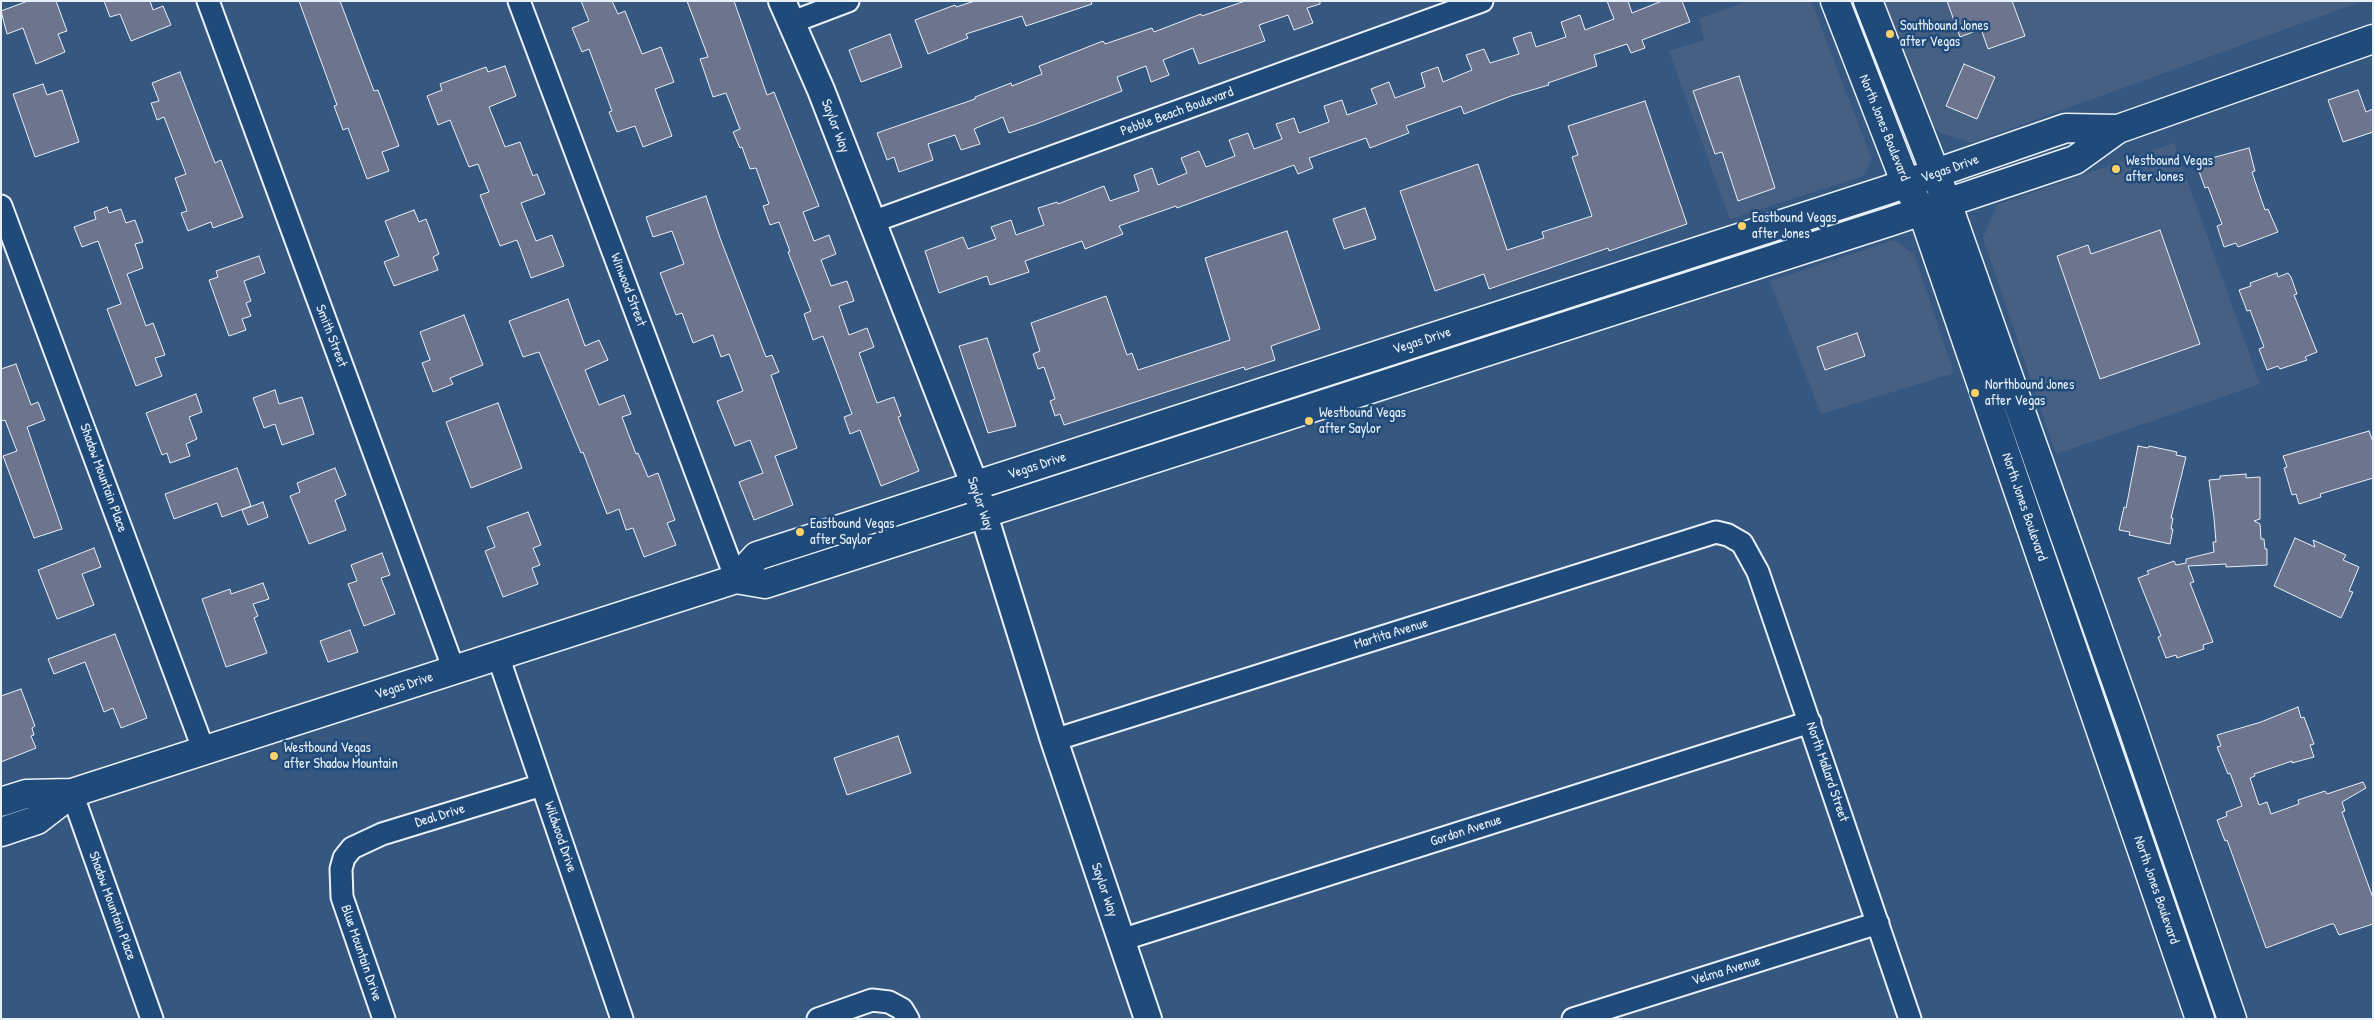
<!DOCTYPE html>
<style>
body{margin:0}
#map{position:relative;width:2374px;height:1020px;overflow:hidden;background:#365780;font-family:"Patrick Hand",sans-serif}
canvas{display:block}
.frame{position:absolute;inset:0;border:2px solid #e8f1f8;pointer-events:none}
</style>
<div id="map">
<canvas width="2374" height="1020"></canvas>
<div class="frame"></div>
</div>
<script>
const ctx = document.querySelector('canvas').getContext('2d');
ctx.lineJoin = 'round';
function paint(path, color) { ctx.fillStyle = color; ctx.fill(path, 'evenodd'); }
const poly = rows => new Path2D(rows.map(r => 'M' + r).join(''));
function trace(path, color, width, dash) { ctx.strokeStyle = color; ctx.lineWidth = width; ctx.lineCap = dash ? 'butt' : 'round'; ctx.setLineDash(dash || []); ctx.stroke(path); }
function label(font, color, halo, rows, align = 'center') {
  ctx.font = font + ' "Patrick Hand",sans-serif'; ctx.lineWidth = 5; ctx.setLineDash([]); ctx.textBaseline = 'middle'; ctx.strokeStyle = halo; ctx.fillStyle = color; for (const [text, x, y, turn = 0] of rows) {
    ctx.save(); ctx.translate(x, y); ctx.rotate((+turn || 0) * Math.PI / 180); ctx.textAlign = isNaN(turn) ? turn : align; if (halo) ctx.strokeText(text, 0, 0); ctx.fillText(text, 0, 0); ctx.restore();
  }
}
const built = poly([
 [1748,1,1811,1,1872,160,1863,176,1730,219,1669,51,1704,40,1699,19],
 [1877,1,2363,1,1971,143,1936,131],
 [2174,143,2260,384,2056,454,1983,238,1997,205],
 [1894,240,1914,254,1954,373,1821,414,1770,281]
]);
const building = poly([
 [28,1,56,1,67,31,58,34,65,52,36,64,23,28,7,34,1,11,28,1],
 [104,1,150,1,153,10,163,6,171,25,131,41,120,14,110,17,104,1],
 [299,1,340,1,374,91,378,90,399,146,382,152,389,171,367,179,348,128,343,130,334,106,337,105,299,1],
 [581,1,612,1,618,14,625,11,642,54,661,47,674,82,655,89,672,136,643,147,635,126,617,132,609,112,612,111,589,49,582,52,572,28,589,21,581,1],
 [687,1,734,1,767,95,774,92,819,206,803,212,814,241,829,235,836,254,821,260,831,286,847,281,854,301,839,306,849,335,867,328,874,347,859,353,877,403,894,397,901,416,898,417,919,471,881,486,860,430,850,434,844,417,852,414,823,336,813,340,804,314,811,311,788,252,790,251,779,222,770,225,763,206,769,204,756,168,750,169,742,147,740,148,733,132,740,129,726,93,713,97,700,59,708,57,687,1],
 [975,1,1091,1,1092,4,1026,26,1022,16,966,34,968,38,928,54,915,20,955,5,956,7,975,1],
 [1245,1,1320,1,1320,4,1307,8,1313,23,1294,30,1288,15,1259,25,1265,41,1199,64,1193,48,1163,60,1169,75,1151,82,1146,66,1117,77,1122,91,1036,124,1009,133,1003,117,974,129,980,144,961,150,955,135,928,144,933,160,899,172,894,157,887,160,877,133,975,99,975,97,1011,83,1012,86,1042,74,1039,66,1103,41,1105,44,1152,28,1154,32,1201,14,1202,16,1245,1],
 [1607,1,1628,1,1632,13,1662,1,1682,1,1690,22,1642,40,1645,48,1631,53,1627,44,1594,55,1597,66,1548,83,1549,85,1511,96,1464,114,1461,106,1406,126,1409,133,1370,148,1366,138,1309,158,1313,168,1298,174,1294,165,1177,208,1176,206,1119,226,1123,234,1085,249,1082,241,1025,261,1029,272,990,285,987,276,939,293,925,251,963,237,968,249,996,239,991,227,1011,220,1016,235,1044,225,1038,208,1057,202,1058,204,1104,186,1110,201,1139,191,1134,175,1152,168,1158,185,1187,173,1181,158,1199,151,1206,167,1235,156,1229,140,1248,133,1254,149,1282,139,1276,124,1294,118,1299,133,1329,122,1324,106,1342,100,1347,115,1377,104,1371,89,1389,82,1395,98,1425,87,1421,73,1438,67,1443,82,1472,70,1466,55,1484,49,1490,63,1519,54,1513,38,1531,32,1536,47,1566,37,1561,22,1580,15,1585,30,1614,19,1607,1],
 [1947,1,2012,1,2025,36,1988,49,1981,29,1960,37,1947,1],
 [890,34,902,67,861,82,849,50,890,34],
 [1964,64,1995,77,1977,119,1946,106,1964,64],
 [505,66,516,96,489,107,505,147,520,142,533,176,537,174,545,194,521,203,536,241,552,235,564,266,531,278,517,240,500,246,480,195,489,192,478,164,469,167,450,120,438,125,427,96,442,90,440,84,486,67,488,72,505,66],
 [180,72,215,163,221,160,243,217,213,228,211,222,188,231,181,213,187,211,175,178,186,174,164,117,157,120,151,103,159,101,152,83,180,72],
 [1739,76,1775,188,1738,201,1722,152,1715,154,1693,91,1739,76],
 [43,84,47,95,62,90,79,142,35,157,13,94,43,84],
 [2358,90,2366,112,2373,109,2373,132,2343,142,2328,100,2358,90],
 [1645,101,1687,224,1609,251,1608,248,1489,289,1484,274,1435,291,1400,191,1478,164,1507,250,1544,238,1542,232,1592,216,1572,157,1578,155,1568,126,1645,101],
 [2249,148,2255,171,2252,172,2257,187,2265,210,2268,209,2278,232,2238,247,2236,243,2224,247,2217,226,2222,224,2208,187,2205,188,2197,166,2208,162,2208,159,2249,148],
 [706,196,720,238,766,357,772,355,779,372,771,375,797,448,775,456,793,505,754,520,739,482,763,473,750,440,735,446,717,401,743,391,729,354,721,357,713,335,693,343,682,313,676,315,660,273,684,264,672,231,653,237,646,217,706,196],
 [107,207,109,213,121,209,126,223,135,220,143,242,135,244,143,268,127,274,146,326,153,323,165,355,155,358,162,376,136,386,107,309,121,304,98,241,82,247,74,227,96,219,94,212,107,207],
 [1365,208,1376,239,1344,249,1333,219,1365,208],
 [414,210,419,222,426,219,439,254,433,257,438,270,394,286,384,262,399,256,385,221,414,210],
 [2160,230,2200,344,2100,379,2057,256,2088,245,2091,254,2160,230],
 [1287,231,1320,329,1271,346,1275,360,1245,370,1244,367,1064,425,1060,414,1055,416,1050,401,1055,399,1044,367,1038,369,1033,354,1040,351,1031,323,1106,296,1127,355,1132,353,1138,370,1230,340,1205,258,1287,231],
 [259,256,265,273,244,281,251,301,246,303,251,316,242,319,246,330,229,336,209,280,218,277,216,271,259,256],
 [2277,273,2278,277,2288,273,2291,277,2297,294,2294,295,2317,352,2305,357,2307,360,2280,369,2278,366,2267,370,2259,349,2264,347,2250,310,2247,311,2239,290,2251,286,2250,283,2277,273],
 [568,299,585,346,599,340,608,360,585,370,599,405,624,395,631,414,622,417,636,454,638,453,648,477,658,473,675,520,667,523,676,545,644,557,633,528,626,530,619,509,607,514,583,452,581,453,539,352,523,357,509,321,568,299],
 [464,315,483,365,450,378,453,384,433,392,422,363,430,360,420,332,464,315],
 [1857,333,1865,356,1825,370,1817,347,1857,333],
 [987,338,1016,426,988,433,959,346,987,338],
 [16,364,31,405,38,402,45,420,27,427,62,529,34,538,3,456,17,451,5,420,1,421,1,369,16,364],
 [275,390,279,404,302,397,314,434,282,445,275,424,264,428,253,398,275,390],
 [196,394,202,412,189,417,197,439,186,444,190,456,170,463,167,453,162,455,146,413,196,394],
 [498,403,522,468,471,488,446,422,498,403],
 [2369,431,2373,442,2373,478,2320,494,2321,497,2299,504,2296,494,2292,495,2284,468,2287,467,2283,456,2369,431],
 [2138,446,2148,448,2149,446,2177,452,2176,455,2186,457,2171,518,2173,518,2171,529,2173,529,2170,544,2129,535,2130,532,2119,530,2124,507,2126,508,2138,446],
 [237,468,251,506,222,517,217,503,174,519,165,494,237,468],
 [335,468,346,495,335,500,346,530,309,544,290,496,300,492,297,483,335,468],
 [2246,474,2246,478,2260,477,2260,519,2254,521,2260,524,2261,539,2264,539,2265,549,2267,549,2267,565,2226,567,2226,564,2188,566,2194,582,2190,583,2213,642,2203,645,2204,649,2177,658,2176,655,2166,658,2158,637,2161,636,2138,578,2149,574,2147,571,2174,561,2176,565,2186,563,2186,559,2214,552,2213,542,2216,542,2214,518,2209,480,2220,479,2220,476,2246,474],
 [263,502,268,517,248,525,242,510,263,502],
 [528,512,541,545,533,548,540,565,532,568,538,584,503,597,485,551,495,547,487,527,528,512],
 [2295,538,2315,547,2313,540,2346,555,2343,560,2359,567,2349,591,2353,592,2341,618,2274,586,2295,538],
 [94,548,101,567,82,574,94,605,57,619,38,570,94,548],
 [382,553,390,575,381,578,395,614,364,626,348,584,357,581,351,565,382,553],
 [263,583,269,599,253,604,258,616,254,618,267,653,226,667,202,599,230,589,231,594,263,583],
 [350,630,358,652,328,662,320,641,350,630],
 [115,634,147,718,121,728,113,708,104,712,85,662,54,674,48,659,115,634],
 [21,689,35,726,32,728,34,735,31,736,36,748,1,762,1,696,21,689],
 [2298,707,2301,718,2304,717,2314,744,2310,745,2314,757,2292,763,2292,761,2254,774,2255,776,2250,778,2259,805,2267,802,2271,814,2299,804,2298,800,2325,791,2327,794,2363,782,2366,788,2342,802,2345,811,2342,812,2373,898,2373,924,2339,935,2334,924,2331,924,2266,948,2227,840,2225,841,2217,820,2227,816,2226,812,2242,806,2230,773,2228,774,2217,747,2221,746,2217,735,2261,722,2298,707],
 [898,736,911,773,847,795,834,758,898,736]
]);
const minor = poly([
 [208,1,454,670],
 [519,1,736,579],
 [790,23,848,1],
 [1,206,204,751],
 [872,222,1482,1],
 [498,656,622,1019],
 [1054,740,1716,532,1728,535,1742,543,1758,572,1910,1019],
 [72,793,152,1019],
 [1121,940,1810,722],
 [384,1019,342,897,341,869,344,858,352,848,382,834,542,785],
 [818,1019,872,1000,889,1002,902,1009,908,1019],
 [1573,1019,1878,923]
]);
const tertiary = poly([
 [782,1,821,90,975,486,1054,740,1148,1019]
]);
const secondary = poly([
 [736,579,757,556,1887,190,2066,128,2118,129],
 [1,802,26,794,72,793,736,579,765,584,1889,222,2075,160,2118,129,2373,39],
 [1,832,37,820,72,793]
]);
const primary = poly([
 [1835,1,1906,184,1922,211,2200,1019],
 [1868,1,1947,203,2130,720,2232,1019]
]);
const markers = [
 [1890,34,5,"#ffd166"],
 [2116,169,5,"#ffd166"],
 [1742,226,5,"#ffd166"],
 [1975,393,5,"#ffd166"],
 [1309,421,5,"#ffd166"],
 [800,532,5,"#ffd166"],
 [274,756,5,"#ffd166"]
];
const poiNames = [
 ["Southbound Jones",1900,26],
 ["after Vegas",1900,42],
 ["Westbound Vegas",2126,161],
 ["after Jones",2126,177],
 ["Eastbound Vegas",1752,218],
 ["after Jones",1752,234],
 ["Northbound Jones",1985,385],
 ["after Vegas",1985,401],
 ["Westbound Vegas",1319,413],
 ["after Saylor",1319,429],
 ["Eastbound Vegas",810,524],
 ["after Saylor",810,540],
 ["Westbound Vegas",284,748],
 ["after Shadow Mountain",284,764]
];
const streetNames = [
 ["Pebble Beach Boulevard",1177,112,-20],
 ["Saylor Way",835,126,69],
 ["North Jones Boulevard",1884,128,68],
 ["Vegas Drive",1950,169,-19],
 ["Winwood Street",628,290,69],
 ["Smith Street",331,336,69],
 ["Vegas Drive",1422,341,-18],
 ["Vegas Drive",1037,466,-18],
 ["Shadow Mountain Place",103,478,70],
 ["Saylor Way",980,504,71],
 ["North Jones Boulevard",2024,507,71],
 ["Martita Avenue",1391,634,-17],
 ["Vegas Drive",404,686,-18],
 ["North Mallard Street",1827,772,71],
 ["Deal Drive",440,816,-17],
 ["Gordon Avenue",1466,831,-18],
 ["Wildwood Drive",560,837,71],
 ["Saylor Way",1104,890,71],
 ["North Jones Boulevard",2156,890,71],
 ["Shadow Mountain Place",112,906,70],
 ["Blue Mountain Drive",361,953,71],
 ["Velma Avenue",1726,971,-17]
];
paint(built, '#466084');
paint(building, '#6c748e');
trace(building, '#e8f1f8', 1);
trace(minor, '#e8f1f8', 25);
trace(tertiary, '#e8f1f8', 30);
trace(secondary, '#e8f1f8', 31);
trace(primary, '#e8f1f8', 31);
trace(minor, '#1f4a7a', 21);
trace(tertiary, '#1f4a7a', 26);
trace(secondary, '#1f4a7a', 28);
trace(primary, '#1f4a7a', 28);
for (const [x, y, r, color] of markers) { const dot = new Path2D(); dot.arc(x, y, r, 0, 2 * Math.PI); ctx.fillStyle = color; ctx.fill(dot); trace(dot, '#1f4a7a', 2); }
label('14px', '#e8f1f8', '#1f4a7a', poiNames, 'left');
label('14px', '#e8f1f8', '#1f4a7a', streetNames);
</script>
